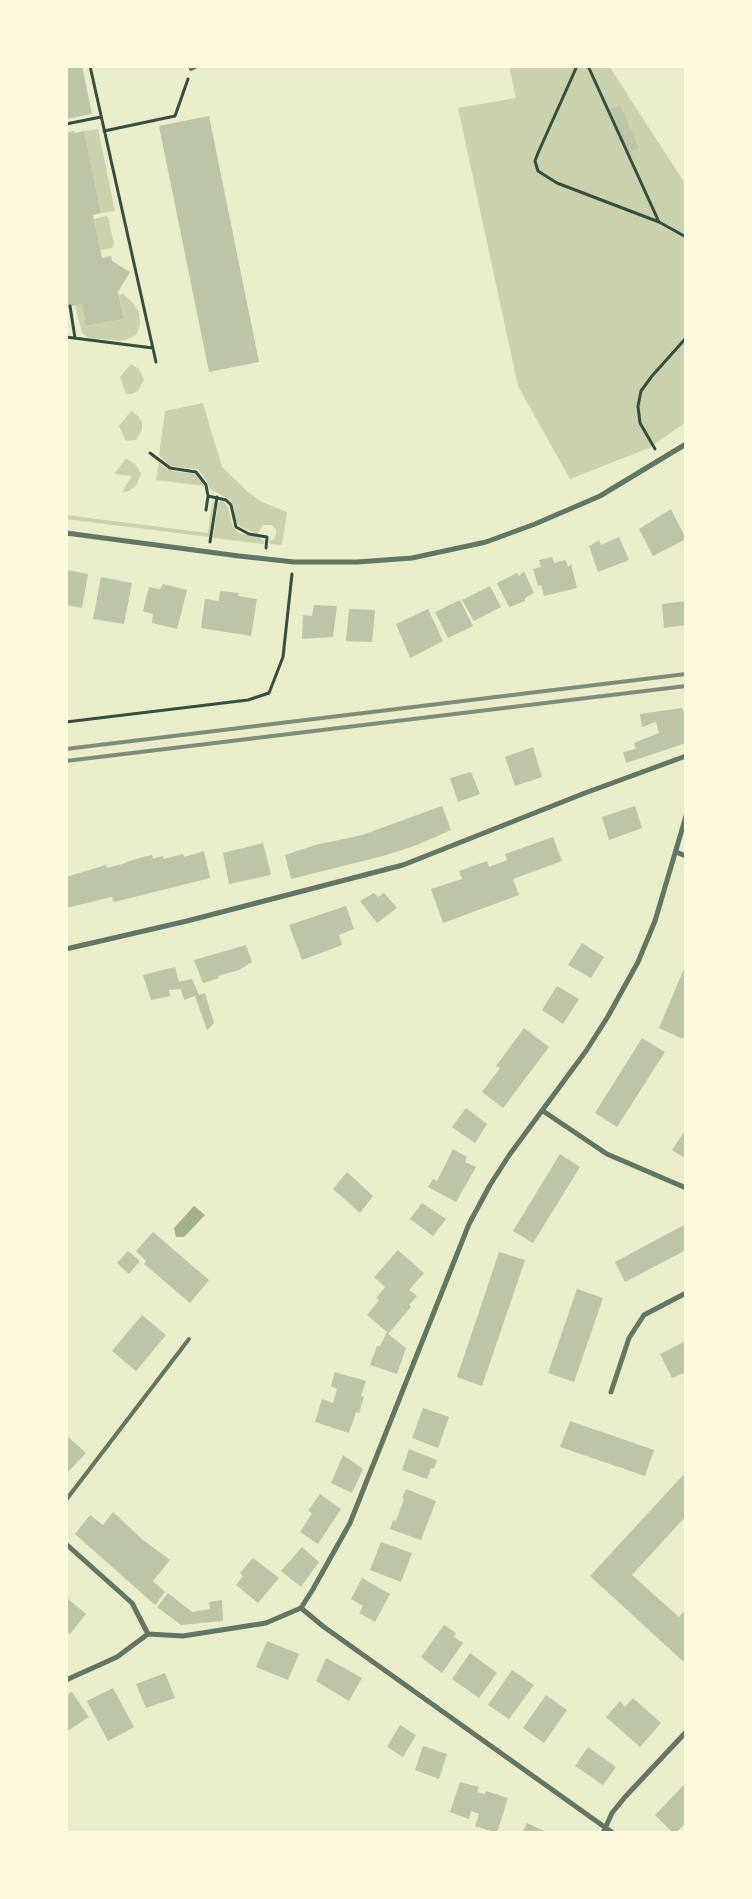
<!DOCTYPE html>
<style>
body{margin:0}
#map{position:relative;width:752px;height:1899px;overflow:hidden;background:#e9edc9;font-family:Merriweather,serif}
canvas{display:block}
.frame{position:absolute;inset:0;border:68px solid #fefae0;pointer-events:none}
</style>
<div id="map">
<canvas width="752" height="1899"></canvas>
<div class="frame"></div>
</div>
<script>
const ctx = document.querySelector('canvas').getContext('2d');
ctx.lineJoin = 'round';
function paint(path, color) { ctx.fillStyle = color; ctx.fill(path, 'evenodd'); }
const poly = rows => new Path2D(rows.map(r => 'M' + r).join(''));
function trace(path, color, width, dash) { ctx.strokeStyle = color; ctx.lineWidth = width; ctx.lineCap = dash ? 'butt' : 'round'; ctx.setLineDash(dash || []); ctx.stroke(path); }
const green = poly([
 [509,66,609,66,686,185,686,422,649,448,570,479,518,386,458,108,516,98],
 [98,129,115,211,101,213,84,131],
 [105,216,108,217,114,244,112,248,100,250,94,219],
 [123,294,133,303,139,312,140,325,136,335,128,339,119,341,89,338,82,333,75,305,82,304,86,326,124,319,119,295],
 [131,364,139,369,144,380,138,391,131,394,126,394,120,377],
 [203,403,222,467,248,492,262,502,287,512,282,545,269,544,269,541,274,539,276,534,276,529,271,525,263,525,257,534,239,526,236,521,233,504,228,499,209,488,208,483,198,469,170,466,159,455,165,411],
 [131,411,138,416,142,422,142,430,136,440,126,441,119,426],
 [126,458,136,465,141,474,136,486,129,491,122,492,132,476,114,474],
 [159,462,164,467,172,471,196,474,204,486,156,480],
 [220,501,223,501,228,507,233,527,239,533,259,537,264,541,264,544,213,538,218,503],
 [212,503,214,503,209,537,66,519,66,515,208,533]
]);
const water = poly([
 [194,1206,205,1215,184,1237,176,1237,174,1228]
]);
const building = poly([
 [66,66,82,66,92,114,66,119],
 [620,105,639,148,629,153,609,110],
 [209,116,259,362,209,372,159,126],
 [74,131,75,133,84,131,101,213,93,215,102,258,111,256,112,261,130,272,118,292,124,319,86,326,82,304,66,307,66,133],
 [671,509,686,539,653,556,639,529],
 [619,537,629,560,598,572,589,546,599,540,601,545],
 [552,557,554,563,566,560,568,567,571,564,577,588,544,596,541,585,538,586,533,569,541,567,539,560],
 [66,570,88,574,82,608,66,605],
 [524,571,534,593,525,598,525,601,509,607,497,583,517,573,519,576],
 [101,577,132,583,124,624,93,619],
 [163,584,187,590,177,629,152,623,153,614,143,611,149,587,160,589],
 [490,586,501,607,474,621,462,600],
 [220,591,239,593,238,596,257,599,251,636,201,628,205,599,219,601],
 [460,600,473,626,448,638,435,612],
 [686,601,686,625,664,628,662,604],
 [314,605,337,606,333,637,302,639,303,615,312,616],
 [349,609,375,610,372,642,346,641],
 [428,609,443,641,410,658,396,624],
 [682,708,686,718,686,743,626,763,623,752,636,749,634,743,659,733,656,722,642,727,640,714],
 [533,747,542,777,515,786,505,757],
 [471,772,480,794,458,802,450,778],
 [442,806,451,830,417,845,383,856,291,879,285,855,315,845,362,835],
 [635,806,642,828,609,840,602,817],
 [553,837,562,861,513,879,519,895,443,923,431,889,462,879,459,871,487,861,489,867,507,860,505,854],
 [263,843,271,875,229,884,223,853],
 [204,851,210,878,114,902,112,897,66,908,66,877,106,865,107,868,126,863,126,862,143,857,152,855,153,859,163,856,164,859,183,854,184,857],
 [374,893,378,897,384,893,397,908,377,923,360,901],
 [346,906,354,929,339,935,342,945,302,960,289,925],
 [582,943,604,957,591,978,568,965],
 [246,945,252,962,239,970,218,976,219,978,203,983,194,960],
 [686,964,686,1032,683,1039,659,1028],
 [175,967,179,982,192,979,199,995,205,993,214,1023,207,1030,195,996,184,1000,181,989,169,990,170,996,151,1000,143,975],
 [557,986,579,999,563,1024,542,1010],
 [524,1028,549,1047,503,1108,482,1092,500,1068,496,1066],
 [642,1038,665,1052,617,1127,595,1113],
 [466,1108,487,1124,475,1143,452,1127],
 [686,1129,686,1159,672,1150],
 [453,1149,467,1157,465,1162,476,1167,456,1202,428,1187,433,1179,437,1181],
 [560,1154,580,1167,533,1243,513,1231],
 [347,1172,373,1196,360,1213,333,1189],
 [422,1203,446,1219,433,1236,410,1219],
 [686,1224,686,1250,625,1282,615,1262],
 [153,1232,209,1280,190,1303,144,1264,146,1261,136,1251],
 [398,1250,424,1273,409,1290,417,1296,409,1305,411,1307,388,1334,406,1348,397,1374,370,1365,377,1346,380,1346,387,1332,367,1315,379,1300,376,1298,385,1287,374,1277],
 [128,1251,140,1261,129,1274,117,1263],
 [499,1252,525,1260,482,1386,457,1377],
 [577,1289,603,1298,574,1382,548,1373],
 [142,1315,166,1335,136,1371,112,1351],
 [686,1341,686,1372,672,1378,660,1354],
 [335,1372,366,1381,361,1396,364,1397,359,1413,356,1412,349,1433,315,1422,322,1399,333,1403,337,1389,331,1386],
 [423,1408,449,1417,438,1448,412,1438],
 [570,1421,654,1450,645,1476,560,1447],
 [66,1435,86,1453,66,1474],
 [409,1449,437,1460,434,1469,431,1468,427,1479,402,1470],
 [343,1455,363,1469,352,1493,331,1483],
 [686,1472,686,1516,632,1575,679,1617,686,1609,686,1664,590,1576],
 [406,1489,436,1501,421,1540,390,1529,393,1520,396,1521,404,1499,402,1498],
 [320,1494,341,1509,318,1544,300,1532,312,1513,308,1511],
 [113,1512,143,1540,170,1560,153,1581,165,1592,155,1605,75,1534,90,1515,103,1525],
 [381,1542,412,1553,401,1582,370,1570],
 [302,1547,319,1562,301,1587,281,1571],
 [253,1558,279,1578,258,1603,236,1585,243,1576,240,1573],
 [362,1578,390,1594,375,1622,359,1613,363,1606,351,1599],
 [168,1593,192,1612,210,1609,209,1602,222,1600,223,1621,181,1625,157,1607],
 [66,1597,86,1614,70,1634,66,1631],
 [444,1625,456,1633,454,1637,463,1643,442,1673,421,1657],
 [267,1641,299,1654,288,1680,256,1667],
 [470,1653,497,1673,479,1698,452,1679],
 [326,1658,362,1678,349,1701,316,1681],
 [512,1670,534,1685,509,1719,488,1705],
 [165,1673,175,1698,146,1708,136,1684],
 [113,1688,134,1727,108,1741,87,1701],
 [72,1692,89,1717,66,1732,66,1706,68,1705,66,1695],
 [546,1695,567,1710,544,1743,523,1728],
 [633,1698,661,1723,640,1747,606,1717,620,1701,625,1707],
 [400,1725,416,1735,403,1757,387,1747],
 [423,1746,447,1754,439,1779,415,1770],
 [588,1747,616,1767,603,1785,575,1766],
 [460,1782,479,1787,477,1792,485,1794,486,1791,508,1798,497,1833,475,1826,479,1814,471,1811,469,1819,450,1812],
 [686,1783,686,1822,676,1833,673,1833,655,1815],
 [527,1823,549,1833,522,1833]
]);
const path = poly([
 [90,66,156,362],
 [577,66,538,153,535,161,538,171,557,183,659,222],
 [588,66,659,222,686,237],
 [66,124,101,117],
 [104,131,175,116,188,79],
 [70,306,75,338],
 [66,337,153,348],
 [655,449,640,423,638,406,641,391,652,376,686,338],
 [150,453,170,468,196,472,206,485,208,496,226,500,231,505,236,527,249,534,267,537,266,548],
 [206,510,208,496],
 [210,542,217,497],
 [66,722,248,700,269,693,283,657,292,574]
]);
const service = poly([
 [191,66,191,69,197,66],
 [66,1500,189,1339]
]);
const minor = poly([
 [66,533,239,556,294,562,357,562,412,558,486,542,535,524,600,496,686,444],
 [676,852,686,856],
 [66,949,187,921,403,865,585,793,686,756],
 [543,1111,607,1154,686,1188],
 [611,1392,629,1338,644,1315,686,1293],
 [66,1544,132,1603,148,1634],
 [301,1608,324,1627,613,1833],
 [66,1680,117,1657,148,1634,183,1636,266,1623,301,1608,313,1589,350,1523,469,1224,490,1185,510,1154,586,1051,607,1018,638,962,655,921,686,816],
 [603,1833,612,1813,625,1797,686,1732]
]);
const rail = poly([
 [66,749,686,674],
 [66,761,686,686]
]);
paint(green, '#cad2ad');
paint(water, '#a3b18a');
paint(building, '#bcc5a7');
trace(path, '#344e41', 3);
trace(service, '#617663', 4);
trace(minor, '#617663', 5);
trace(rail, '#7c8e77', 4);
</script>
